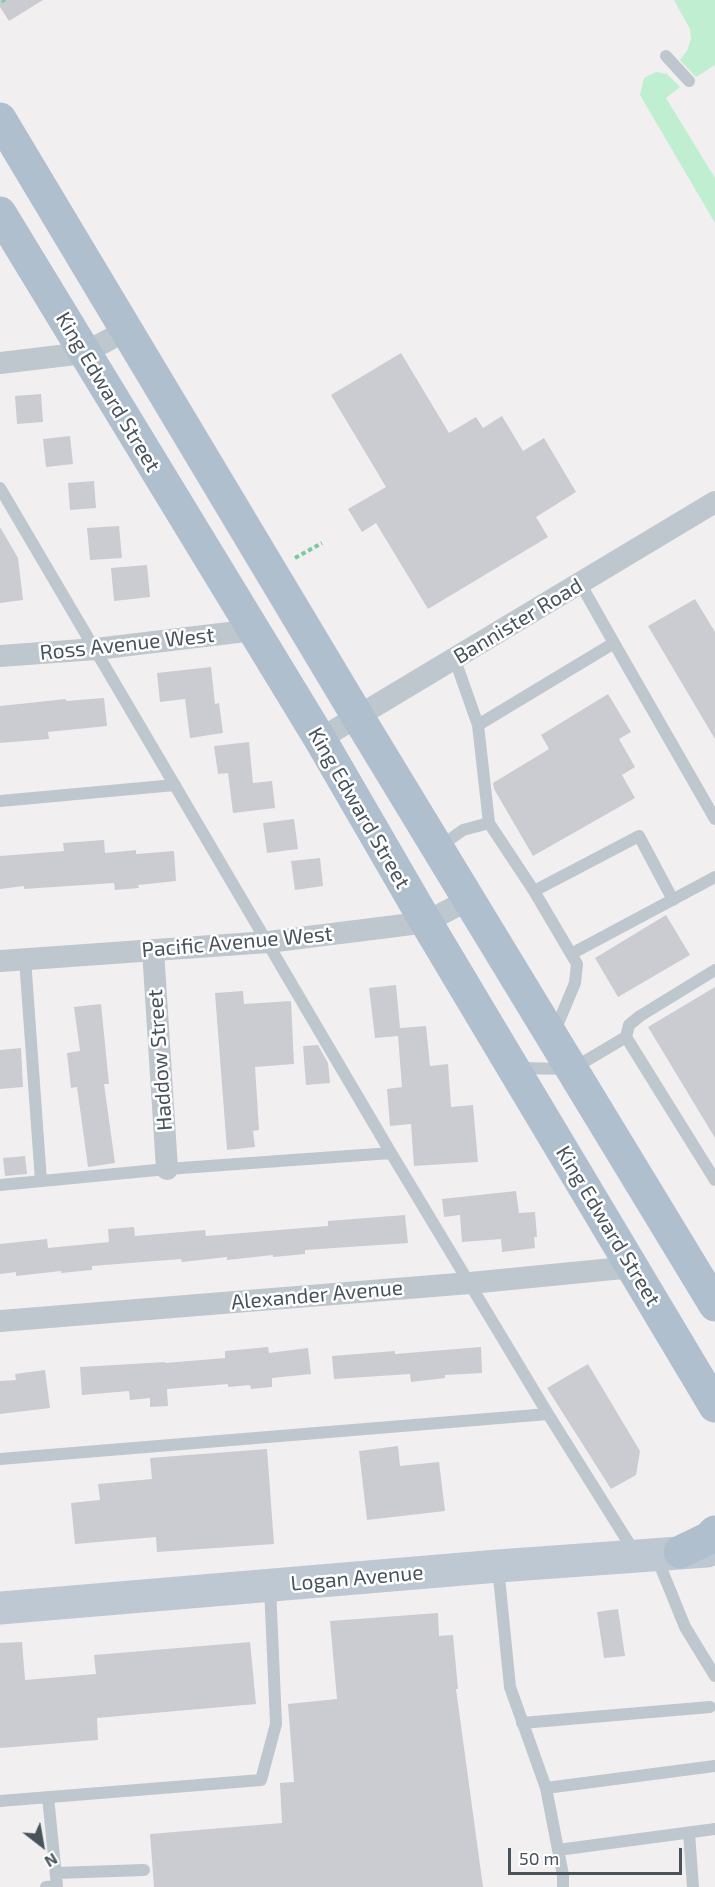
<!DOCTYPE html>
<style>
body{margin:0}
#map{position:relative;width:715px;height:1887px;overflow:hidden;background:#f2eff0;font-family:"Exo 2",sans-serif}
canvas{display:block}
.north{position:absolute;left:12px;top:1815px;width:60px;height:60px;-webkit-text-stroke:4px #fff;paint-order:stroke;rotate:149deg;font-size:16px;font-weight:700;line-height:24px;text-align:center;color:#48535c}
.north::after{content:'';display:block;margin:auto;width:21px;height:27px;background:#48535c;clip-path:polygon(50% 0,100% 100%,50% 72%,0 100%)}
.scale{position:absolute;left:508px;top:1848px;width:174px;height:27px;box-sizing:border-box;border:3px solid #48535c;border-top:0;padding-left:8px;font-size:18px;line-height:21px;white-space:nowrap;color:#48535c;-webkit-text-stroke:4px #fff;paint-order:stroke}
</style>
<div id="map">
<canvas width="715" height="1887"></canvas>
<div class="north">N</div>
<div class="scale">50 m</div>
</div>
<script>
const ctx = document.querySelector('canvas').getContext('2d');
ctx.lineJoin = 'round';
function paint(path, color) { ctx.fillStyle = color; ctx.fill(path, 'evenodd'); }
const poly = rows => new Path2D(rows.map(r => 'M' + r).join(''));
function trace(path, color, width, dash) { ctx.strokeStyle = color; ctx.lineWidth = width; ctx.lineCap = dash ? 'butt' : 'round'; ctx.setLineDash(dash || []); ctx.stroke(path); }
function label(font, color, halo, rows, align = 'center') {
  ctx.font = font + ' "Exo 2",sans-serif'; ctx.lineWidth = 5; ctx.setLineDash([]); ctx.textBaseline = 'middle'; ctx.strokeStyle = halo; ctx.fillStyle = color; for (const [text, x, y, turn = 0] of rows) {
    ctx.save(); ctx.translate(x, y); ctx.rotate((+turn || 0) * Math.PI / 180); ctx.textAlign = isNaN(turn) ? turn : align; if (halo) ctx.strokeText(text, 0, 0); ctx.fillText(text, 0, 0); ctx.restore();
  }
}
const green = poly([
 [674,0,715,0,715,65,696,77,680,60,687,51,691,39,690,29],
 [656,72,667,74,680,87,666,98,715,178,715,223,640,95,644,78]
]);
const building = poly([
 [0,0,43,0,9,21,0,7],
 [401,353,449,433,476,417,483,428,502,416,523,451,544,438,576,492,536,517,548,537,428,609,376,523,362,532,348,509,386,487,331,395],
 [41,394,43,422,17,424,15,396],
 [70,436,73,464,46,467,43,439],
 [94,481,96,508,70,510,68,483],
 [119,526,122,558,90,560,87,528],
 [0,527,18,558,23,600,0,603],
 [147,565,150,597,114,601,111,568],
 [695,599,715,632,715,739,648,626],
 [211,667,215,704,219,703,223,733,190,738,185,699,160,702,157,673],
 [608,694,631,732,619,739,635,767,622,775,635,798,533,856,494,789,493,783,549,749,541,735],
 [104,698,107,726,48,732,49,739,0,743,0,706,66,699,66,701],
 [249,742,253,783,272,781,275,808,233,813,228,773,218,774,214,746],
 [294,819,298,849,267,853,263,823],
 [104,840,105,853,136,850,136,854,174,851,176,881,138,885,139,888,115,890,114,883,24,889,24,886,0,889,0,856,64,851,63,843],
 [320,858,323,886,295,890,291,861],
 [666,915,690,955,618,997,595,958],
 [396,985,400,1028,426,1026,430,1066,448,1064,451,1107,473,1105,478,1162,414,1166,411,1124,390,1126,387,1089,402,1087,398,1036,375,1038,369,988],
 [715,987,715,1138,648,1027],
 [243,991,244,1004,291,1001,294,1064,255,1067,259,1130,253,1131,255,1147,227,1150,215,993],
 [101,1004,109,1084,104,1084,115,1163,88,1167,77,1087,71,1088,67,1053,80,1051,74,1007],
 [318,1045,328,1063,330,1083,306,1085,303,1046],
 [21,1048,23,1087,0,1089,0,1050],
 [25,1156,27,1174,5,1176,3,1158],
 [516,1191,519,1213,535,1212,537,1237,534,1237,535,1248,502,1252,501,1239,462,1242,460,1215,444,1217,442,1199],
 [405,1215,408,1243,305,1250,305,1254,273,1257,273,1255,227,1260,227,1257,182,1262,181,1259,92,1266,92,1270,61,1273,61,1271,16,1276,16,1272,0,1274,0,1244,47,1239,48,1248,109,1242,108,1229,134,1227,135,1236,205,1230,206,1236,328,1226,328,1221],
 [268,1347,269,1353,308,1348,311,1374,272,1378,272,1387,251,1389,250,1385,228,1387,228,1384,167,1389,168,1406,150,1407,150,1398,130,1400,129,1391,82,1395,80,1367,165,1362,165,1363,225,1358,225,1351],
 [481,1347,482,1373,445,1375,445,1378,411,1382,410,1374,334,1379,332,1356,395,1351,395,1354],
 [588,1364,640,1451,636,1475,611,1489,547,1388],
 [45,1370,50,1408,0,1414,0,1381,16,1380,15,1374],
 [398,1446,400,1466,439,1462,445,1511,367,1520,359,1451],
 [267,1449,274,1544,157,1552,156,1537,75,1544,71,1503,100,1500,98,1484,152,1479,150,1458],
 [618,1609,625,1656,604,1658,597,1612],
 [438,1613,439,1636,453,1635,458,1689,456,1689,483,1887,154,1887,150,1834,282,1823,280,1783,294,1782,288,1704,337,1699,330,1621],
 [22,1642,25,1680,96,1674,94,1655,250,1642,256,1704,97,1718,98,1740,0,1748,0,1643]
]);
const path = poly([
 [3,0,4,2],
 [295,558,322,543]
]);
const service = poly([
 [666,56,689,81],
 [0,488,391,1153,548,1414,635,1553],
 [580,583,614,643],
 [455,660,478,725,489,823],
 [478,725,614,643,715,819],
 [0,801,175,785],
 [438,848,463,830,489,823,534,891,577,964,575,983,554,1033],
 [534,891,639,836,673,900],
 [571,954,715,877],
 [25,959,41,1181],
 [626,1037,629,1025,640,1016,715,970],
 [517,1068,572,1069,626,1037,715,1180],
 [0,1185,167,1169,391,1153],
 [0,1459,548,1414],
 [657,1558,685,1627,715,1676],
 [498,1567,510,1687,546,1788,563,1875,563,1887],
 [522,1723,710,1707],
 [546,1788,715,1766],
 [0,1801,261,1780,276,1724,270,1587],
 [689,1833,693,1887],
 [558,1850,715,1829],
 [56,1873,144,1870],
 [46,1887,57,1886,48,1797]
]);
const minor = poly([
 [0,363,84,353,127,330],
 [0,656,96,649,254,630],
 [320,739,715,502],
 [153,950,167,1169],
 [0,961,268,942,404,925,426,922,468,900],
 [0,1321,470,1283,633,1267]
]);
const secondary = poly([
 [0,1608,498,1566,707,1551]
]);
const primary = poly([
 [0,119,358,717,715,1305],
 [0,213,320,739,426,922,715,1406],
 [680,1552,709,1538,715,1532]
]);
const streetNames = [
 ["King Edward Street",108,392,59],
 ["Bannister Road",518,621,-31],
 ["Ross Avenue West",127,644,-6],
 ["King Edward Street",359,808,60],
 ["Pacific Avenue West",237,942,-5],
 ["Haddow Street",160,1060,-94],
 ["King Edward Street",608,1226,59],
 ["Alexander Avenue",317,1295,-5],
 ["Logan Avenue",357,1578,-5]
];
paint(green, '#bfeed1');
paint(building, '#caccd2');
trace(path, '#78cba1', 4, [4.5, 3]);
trace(service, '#bec7ce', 12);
trace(minor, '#bec7ce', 22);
trace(secondary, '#bec8d3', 33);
trace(primary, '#b0bfcd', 33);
label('21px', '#48535c', '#fff', streetNames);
</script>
